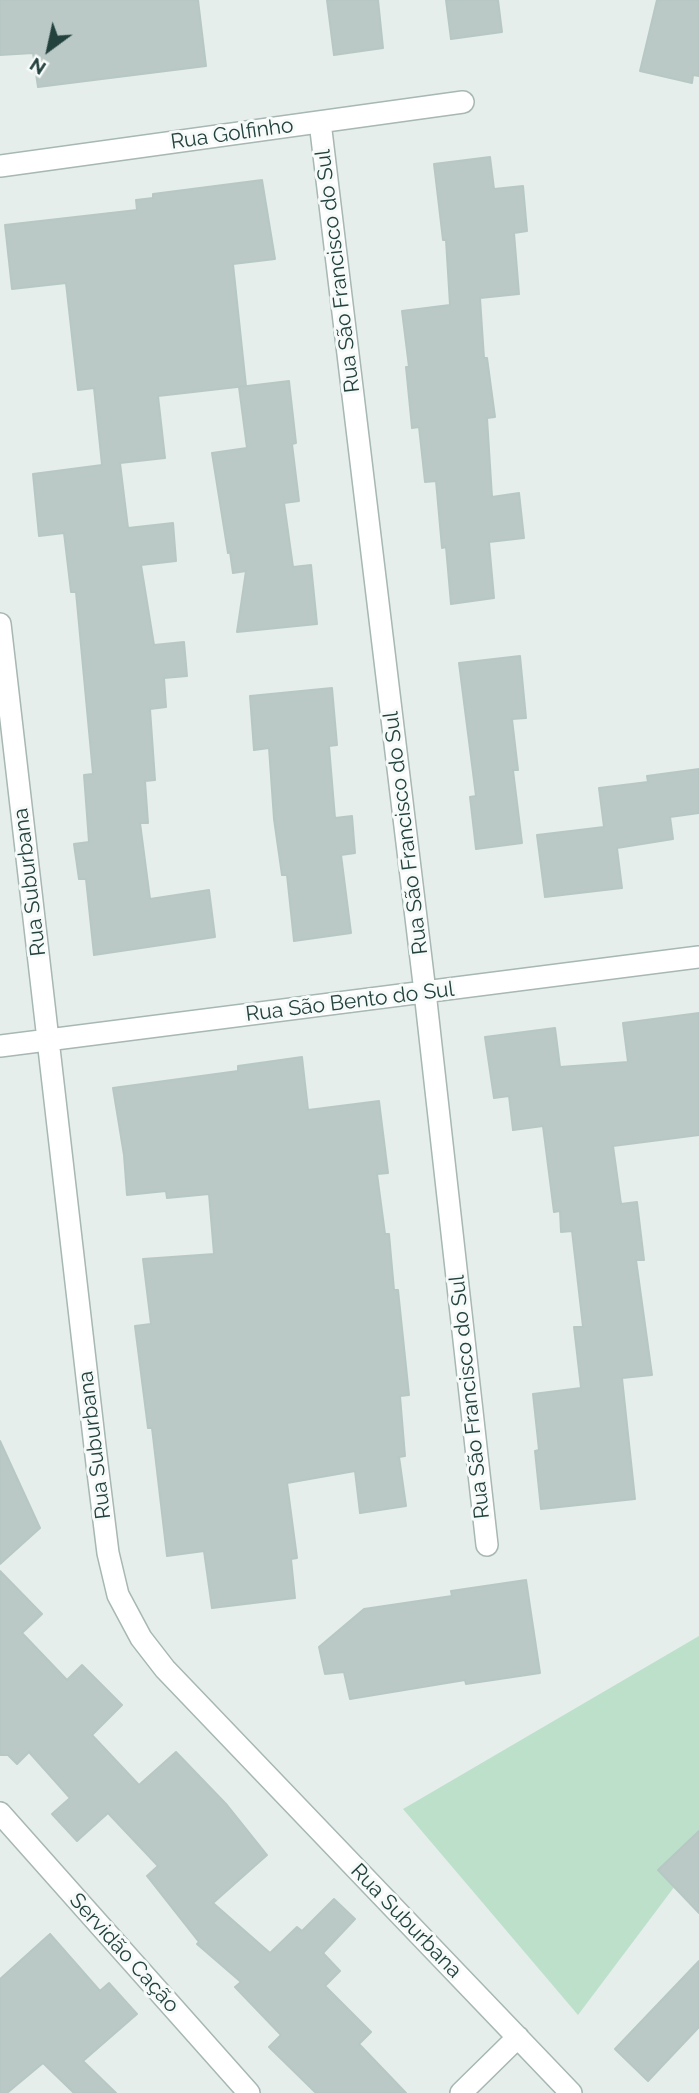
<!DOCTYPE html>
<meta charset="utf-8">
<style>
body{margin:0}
#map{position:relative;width:699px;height:2093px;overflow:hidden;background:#e5eeeb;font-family:Raleway,sans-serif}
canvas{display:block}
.north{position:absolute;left:14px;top:14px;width:70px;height:70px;-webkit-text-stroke:5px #f6faf9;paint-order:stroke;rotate:213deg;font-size:19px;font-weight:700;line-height:28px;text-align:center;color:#23413d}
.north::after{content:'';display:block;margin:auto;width:24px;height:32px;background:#23413d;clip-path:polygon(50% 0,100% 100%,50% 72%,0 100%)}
</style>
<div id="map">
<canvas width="699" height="2093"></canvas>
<div class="north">N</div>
</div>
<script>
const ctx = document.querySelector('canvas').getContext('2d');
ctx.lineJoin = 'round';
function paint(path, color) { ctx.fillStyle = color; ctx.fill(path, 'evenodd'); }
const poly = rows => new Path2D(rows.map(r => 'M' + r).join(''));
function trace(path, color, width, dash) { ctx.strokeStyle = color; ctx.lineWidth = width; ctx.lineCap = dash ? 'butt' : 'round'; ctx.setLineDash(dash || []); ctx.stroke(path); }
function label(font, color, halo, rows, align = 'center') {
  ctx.font = font + ' Raleway,sans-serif'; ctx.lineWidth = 6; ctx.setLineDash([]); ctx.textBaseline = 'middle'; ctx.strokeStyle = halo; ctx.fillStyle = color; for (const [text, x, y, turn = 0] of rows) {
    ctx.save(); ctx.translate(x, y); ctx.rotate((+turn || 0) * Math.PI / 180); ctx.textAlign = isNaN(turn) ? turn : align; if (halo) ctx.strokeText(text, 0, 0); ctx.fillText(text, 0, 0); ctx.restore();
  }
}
const green = poly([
 [699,1636,699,1854,578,2015,403,1809]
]);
const building = poly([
 [0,0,198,0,206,66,38,87,33,53,0,55,0,0],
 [327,0,378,0,383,48,334,55,327,0],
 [446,0,498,0,502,32,451,39,446,0],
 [657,0,699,0,699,76,693,75,692,83,640,71,657,0],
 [490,157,494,189,523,186,527,231,514,233,519,294,480,298,484,358,487,358,495,417,487,418,492,497,519,493,524,538,489,542,494,598,451,604,446,547,442,548,436,481,425,482,419,427,412,428,406,367,409,367,402,311,450,305,446,240,443,240,434,164,490,157],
 [262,180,275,259,233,264,246,386,158,396,165,458,120,463,128,528,173,523,176,561,141,565,154,645,184,642,187,676,164,678,166,707,150,709,155,780,145,781,148,823,140,823,150,899,209,890,215,937,94,955,86,879,79,879,74,844,89,842,84,775,93,774,76,592,71,592,64,533,39,536,33,474,102,465,94,388,78,390,66,283,12,289,5,225,137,210,136,200,153,198,153,194,262,180],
 [289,381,296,443,292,444,299,501,284,503,293,567,311,565,317,624,237,632,246,571,233,573,230,552,228,553,212,453,247,448,239,387,289,381],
 [520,656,526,718,512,719,518,770,513,770,522,843,476,849,470,797,476,796,459,663,520,656],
 [332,688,337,745,329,746,335,818,352,816,355,853,341,855,351,933,294,941,287,875,282,875,274,819,269,748,254,750,250,696,332,688],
 [699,769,699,813,670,817,673,839,617,848,622,888,545,897,537,835,604,827,599,788,648,782,647,776,699,769],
 [699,1013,699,1135,613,1146,621,1204,637,1202,644,1260,636,1260,652,1375,622,1378,635,1499,541,1509,535,1451,539,1450,533,1394,581,1388,574,1327,583,1327,572,1231,561,1232,560,1211,554,1212,543,1126,513,1130,509,1096,494,1098,485,1037,555,1028,560,1067,628,1062,623,1023,699,1013],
 [302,1057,308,1110,379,1101,388,1173,377,1174,385,1234,389,1234,394,1290,398,1290,409,1395,400,1396,405,1456,399,1457,406,1506,360,1513,355,1471,287,1483,297,1558,291,1559,295,1598,212,1608,204,1551,167,1556,152,1428,148,1428,135,1326,151,1324,143,1259,214,1254,209,1194,167,1198,166,1191,127,1195,124,1155,113,1088,238,1071,238,1066,302,1057],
 [0,1441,40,1528,0,1564,0,1441],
 [0,1571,42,1614,22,1633,67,1680,82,1665,122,1705,92,1735,139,1785,176,1752,227,1805,267,1855,213,1903,270,1953,297,1927,302,1931,334,1899,355,1919,323,1953,340,1971,325,1986,371,2032,359,2044,406,2093,316,2093,269,2047,281,2035,235,1987,241,1982,197,1944,199,1942,147,1876,158,1866,108,1813,77,1841,52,1814,70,1798,29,1752,17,1764,8,1755,0,1755,0,1571],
 [526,1580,540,1673,466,1684,465,1680,350,1699,344,1672,325,1674,319,1647,364,1609,452,1596,451,1591,526,1580],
 [699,1831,699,1913,658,1870,699,1831],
 [50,1934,100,1991,109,1983,137,2014,83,2061,116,2093,74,2093,43,2063,7,2093,0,2093,0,1979,50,1934],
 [699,1961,699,2027,648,2081,615,2049,699,1961]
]);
const minor = poly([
 [320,122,425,992,487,1545],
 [0,166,463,102],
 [0,624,97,1464,108,1553,118,1595,141,1638,165,1669,571,2093],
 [0,1046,699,957],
 [0,1813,249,2093],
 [461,2093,518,2037]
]);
const streetNames = [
 ["Rua Golfinho",232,134,-8],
 ["Rua São Francisco do Sul",338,271,-97],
 ["Rua São Francisco do Sul",406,833,-97],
 ["Rua Suburbana",30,882,-97],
 ["Rua São Bento do Sul",350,1002,-7],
 ["Rua São Francisco do Sul",470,1397,-96],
 ["Rua Suburbana",95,1445,-97],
 ["Rua Suburbana",406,1921,46],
 ["Servidão Cação",124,1953,48]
];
paint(green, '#bde0cb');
paint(building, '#bac9c5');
trace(building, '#b7c8c4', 2);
trace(minor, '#a7b7b3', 24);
trace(minor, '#fff', 21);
label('21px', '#23413d', '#f6faf9', streetNames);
</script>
